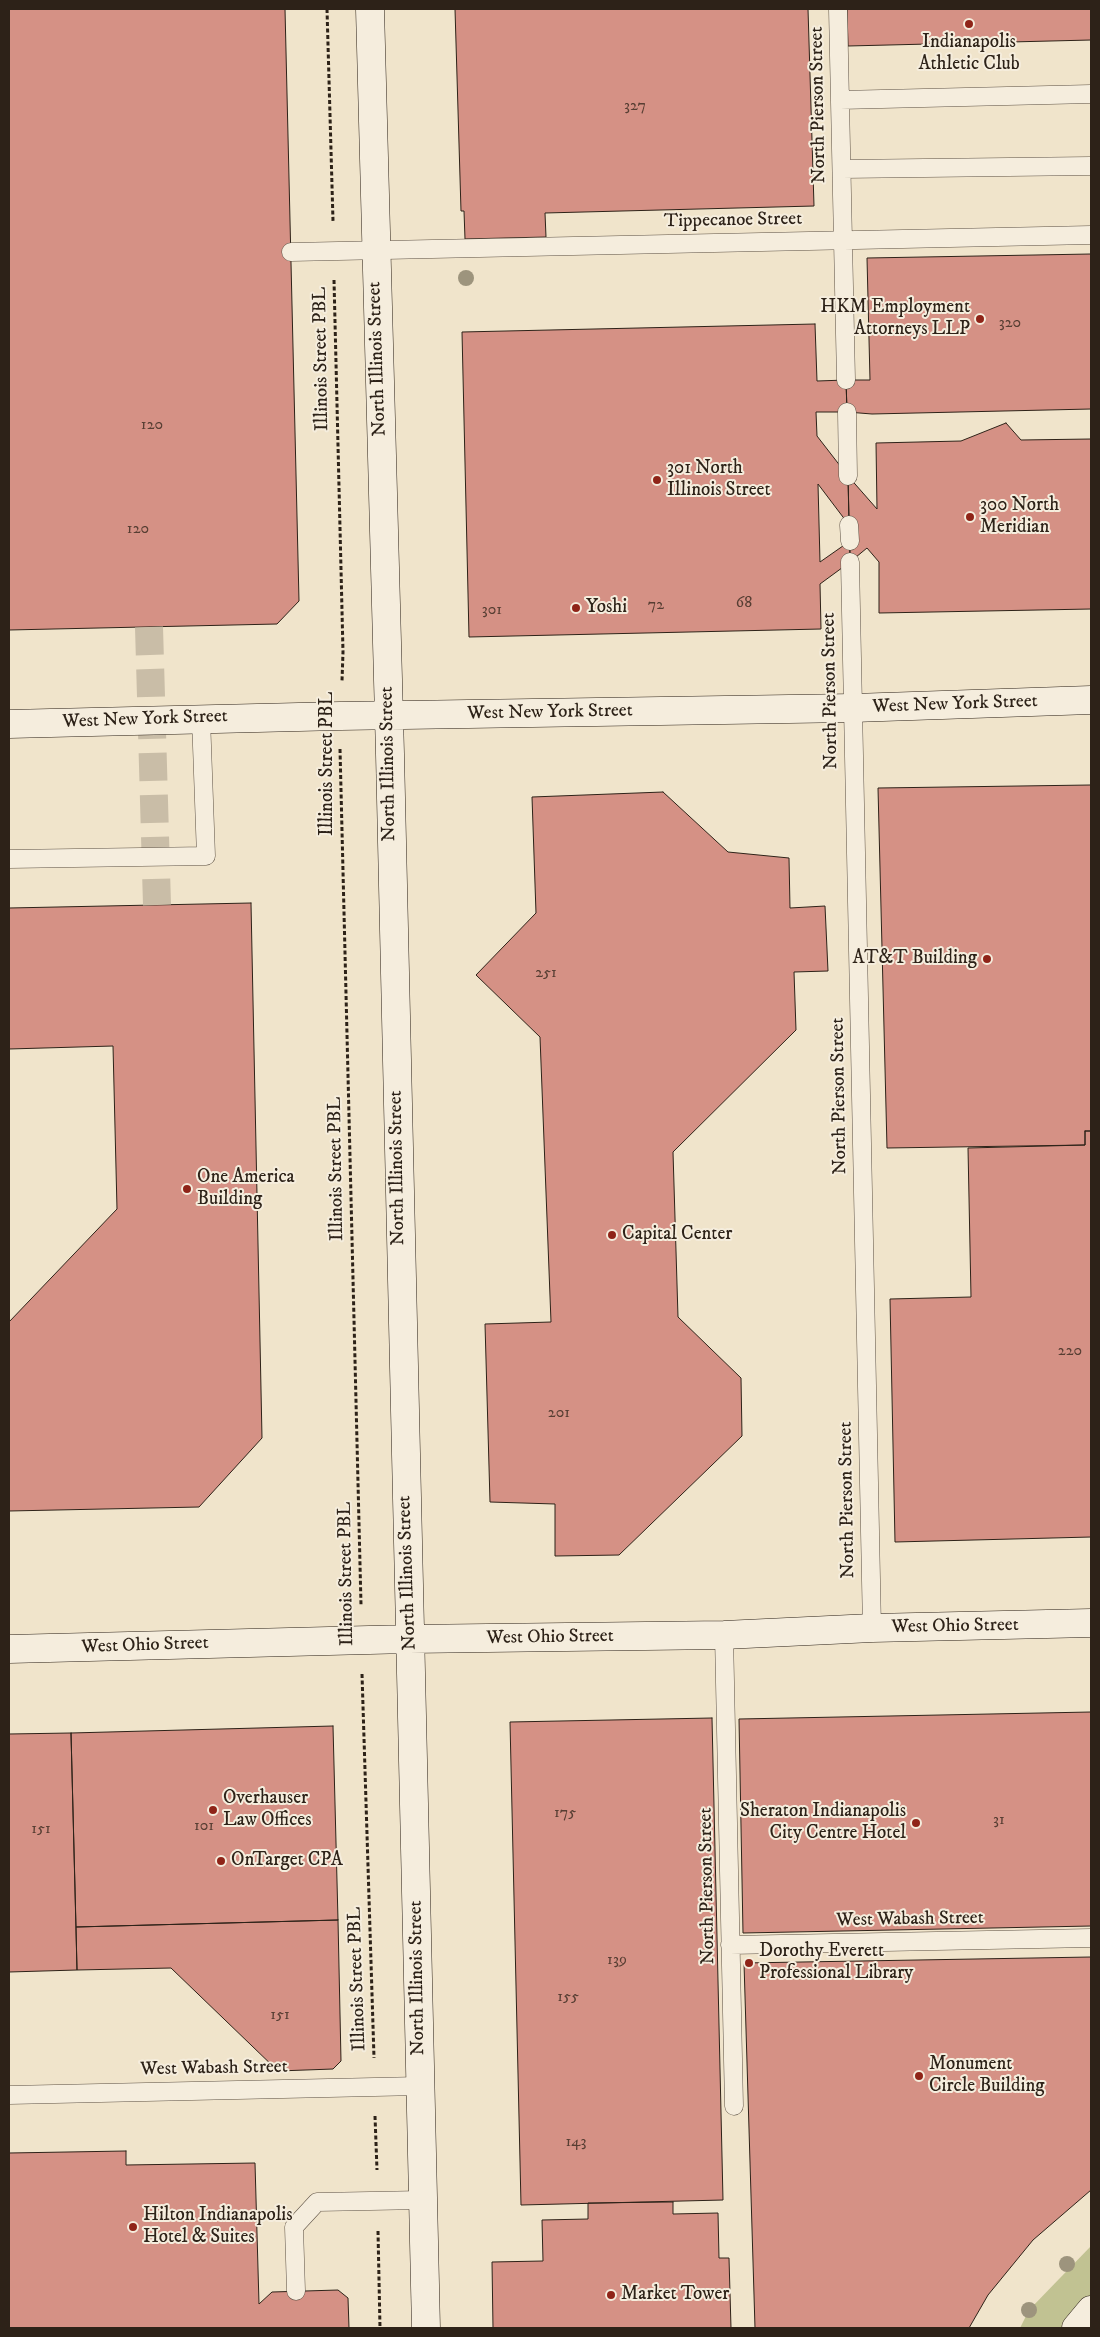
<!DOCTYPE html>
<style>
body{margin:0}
#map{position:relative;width:1100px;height:2337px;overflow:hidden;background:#f0e4cb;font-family:"IM FELL DW Pica",serif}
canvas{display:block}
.frame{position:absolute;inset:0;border:10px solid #2d2218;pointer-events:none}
</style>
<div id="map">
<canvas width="1100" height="2337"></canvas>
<div class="frame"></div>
</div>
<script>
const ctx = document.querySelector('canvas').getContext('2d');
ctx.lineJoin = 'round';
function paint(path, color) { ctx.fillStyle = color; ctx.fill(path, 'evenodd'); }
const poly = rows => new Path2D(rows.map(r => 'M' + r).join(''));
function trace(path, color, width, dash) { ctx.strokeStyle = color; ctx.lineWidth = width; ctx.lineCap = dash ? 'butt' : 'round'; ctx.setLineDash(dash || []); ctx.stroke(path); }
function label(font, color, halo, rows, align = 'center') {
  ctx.font = font + ' "IM FELL DW Pica",serif'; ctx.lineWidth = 4; ctx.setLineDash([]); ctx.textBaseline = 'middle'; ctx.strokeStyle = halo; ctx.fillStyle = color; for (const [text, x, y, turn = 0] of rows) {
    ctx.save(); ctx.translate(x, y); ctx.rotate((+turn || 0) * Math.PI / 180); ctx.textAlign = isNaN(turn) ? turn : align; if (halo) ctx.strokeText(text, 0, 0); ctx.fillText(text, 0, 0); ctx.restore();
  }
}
const green = poly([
 [1091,2246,1091,2328,1020,2328,1029,2310]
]);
const building = poly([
 [9,9,285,9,299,601,277,624,9,630,9,9],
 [455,9,808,9,814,206,545,213,546,237,465,239,464,211,461,211,455,9],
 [847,9,1091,9,1091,40,848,46,847,9],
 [1091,254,1091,409,872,414,847,412,846,380,870,380,867,258,1091,254],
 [815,324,817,381,846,380,847,412,816,412,817,436,848,476,849,525,818,484,820,562,850,541,850,562,820,584,821,629,469,637,462,332,815,324],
 [1006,423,1021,440,1091,439,1091,609,879,613,879,562,867,548,850,562,848,476,877,509,876,443,961,441,1006,423],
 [1091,785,1091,1131,1085,1131,1085,1145,887,1148,878,788,1091,785],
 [663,792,728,852,789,858,790,908,825,906,828,971,794,972,796,1030,673,1152,678,1317,741,1378,742,1436,619,1555,555,1556,555,1504,490,1502,485,1324,551,1322,540,1037,476,975,536,913,532,797,663,792],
 [251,903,262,1438,199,1507,9,1511,9,1322,117,1209,113,1046,9,1049,9,908,251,903],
 [1085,1131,1091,1131,1091,1537,895,1542,890,1299,971,1297,968,1148,1085,1145,1085,1131],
 [1091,1712,1091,1926,743,1933,739,1719,1091,1712],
 [712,1718,723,2200,521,2205,510,1722,712,1718],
 [333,1726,338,1920,76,1927,71,1733,333,1726],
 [71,1733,77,1970,9,1972,9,1734,71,1733],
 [338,1920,341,2061,333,2069,278,2071,171,1968,77,1970,76,1927,338,1920],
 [1091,1957,1091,2190,1033,2240,988,2295,969,2328,755,2328,744,1963,1091,1957],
 [126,2151,126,2165,255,2163,259,2304,272,2292,338,2290,348,2298,349,2328,9,2328,9,2153,126,2151],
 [673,2202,673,2214,718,2213,719,2258,729,2258,731,2328,493,2328,492,2262,543,2261,542,2220,588,2219,588,2203,673,2202]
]);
const streetTunnel = poly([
 [149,627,157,905]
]);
const path = poly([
 [327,9,333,221],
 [334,280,343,652,342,681],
 [340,749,361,1605],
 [362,1674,374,2058],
 [375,2116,377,2170],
 [378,2231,380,2328]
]);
const lane = poly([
 [838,9,846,380],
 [840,100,1091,94],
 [842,169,1091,166],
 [291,252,1091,235],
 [847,412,848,476],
 [849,525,850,541],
 [850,562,872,1628],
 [9,859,206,856,201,718],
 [724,1635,734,2106],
 [730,1945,1091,1938],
 [9,2095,420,2086],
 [296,2291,294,2227,317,2202,423,2200]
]);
const secondary = poly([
 [370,9,390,754,426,2328],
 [9,724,340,716,853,708,1091,700],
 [9,1649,409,1639,724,1635,872,1628,1091,1623],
 [1076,2328,1091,2310]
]);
const trees = [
 [466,278],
 [1067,2264],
 [1029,2310]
];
const markers = [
 [969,24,5,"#8f2418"],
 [980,319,5,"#8f2418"],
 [657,480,5,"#8f2418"],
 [970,517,5,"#8f2418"],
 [576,608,5,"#8f2418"],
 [987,959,5,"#8f2418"],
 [187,1189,5,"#8f2418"],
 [612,1235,5,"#8f2418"],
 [213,1810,5,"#8f2418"],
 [916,1823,5,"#8f2418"],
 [221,1861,5,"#8f2418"],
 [749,1963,5,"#8f2418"],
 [919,2076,5,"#8f2418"],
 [133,2227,5,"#8f2418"],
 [611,2295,5,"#8f2418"]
];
const numberNames = [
 ["327",635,107],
 ["320",1010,324],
 ["120",152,426],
 ["120",138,530],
 ["68",744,604],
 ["72",656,606],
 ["301",492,611],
 ["251",546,974],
 ["220",1070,1352],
 ["201",559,1414],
 ["175",565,1814],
 ["31",999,1821],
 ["101",204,1827],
 ["151",41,1830],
 ["139",617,1961],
 ["155",568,1998],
 ["151",280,2016],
 ["143",576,2143]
];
const poiNames = [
 ["Indianapolis",969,43,"center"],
 ["Athletic Club",969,65,"center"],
 ["HKM Employment",970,308,"right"],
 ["Attorneys LLP",970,330,"right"],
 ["301 North",667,469],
 ["Illinois Street",667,491],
 ["300 North",980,506],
 ["Meridian",980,528],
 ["Yoshi",586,608],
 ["AT&T Building",977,959,"right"],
 ["One America",197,1178],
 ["Building",197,1200],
 ["Capital Center",622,1235],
 ["Overhauser",223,1799],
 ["Law Offices",223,1821],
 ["Sheraton Indianapolis",906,1812,"right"],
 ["City Centre Hotel",906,1834,"right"],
 ["OnTarget CPA",231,1861],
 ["Dorothy Everett",759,1952],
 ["Professional Library",759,1974],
 ["Monument",929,2065],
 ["Circle Building",929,2087],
 ["Hilton Indianapolis",143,2216],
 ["Hotel & Suites",143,2238],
 ["Market Tower",621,2295]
];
const streetNames = [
 ["North Pierson Street",819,105,-91],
 ["Tippecanoe Street",733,221,-1],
 ["Illinois Street PBL",322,359,-91],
 ["North Illinois Street",378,359,-92],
 ["North Pierson Street",831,691,-91],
 ["West New York Street",955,705,-2],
 ["West New York Street",550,713,-1],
 ["West New York Street",145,720,-2],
 ["Illinois Street PBL",328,764,-90],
 ["North Illinois Street",389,764,-91],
 ["North Pierson Street",840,1096,-91],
 ["North Illinois Street",398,1168,-91],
 ["Illinois Street PBL",337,1169,-91],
 ["North Pierson Street",848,1500,-91],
 ["North Illinois Street",408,1573,-92],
 ["Illinois Street PBL",347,1574,-91],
 ["West Ohio Street",955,1627,-1],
 ["West Ohio Street",550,1638,-1],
 ["West Ohio Street",145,1646,-2],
 ["North Pierson Street",708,1886,-91],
 ["West Wabash Street",910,1920,-1],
 ["North Illinois Street",418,1978,-91],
 ["Illinois Street PBL",358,1979,-92],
 ["West Wabash Street",214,2069,-1]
];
paint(green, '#c1c292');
paint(building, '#d59185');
trace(building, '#2d2218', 1);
trace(streetTunnel, '#c9bda7', 28, [28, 14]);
trace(lane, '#5e5245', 19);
trace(secondary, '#2d2218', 29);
trace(path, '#2d2218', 3, [4, 2.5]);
trace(lane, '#f5eddd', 18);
trace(secondary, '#f5eddd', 28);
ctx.fillStyle = '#9d947d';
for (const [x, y] of trees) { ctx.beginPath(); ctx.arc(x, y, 8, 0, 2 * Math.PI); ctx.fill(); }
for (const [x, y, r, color] of markers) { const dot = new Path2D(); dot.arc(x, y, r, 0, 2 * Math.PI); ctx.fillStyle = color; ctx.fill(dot); trace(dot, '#f5eddd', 2); }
label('16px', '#573e33', null, numberNames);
label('19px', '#2d2218', '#f5eddd', poiNames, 'left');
label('19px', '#2d2218', '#f5eddd', streetNames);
</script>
